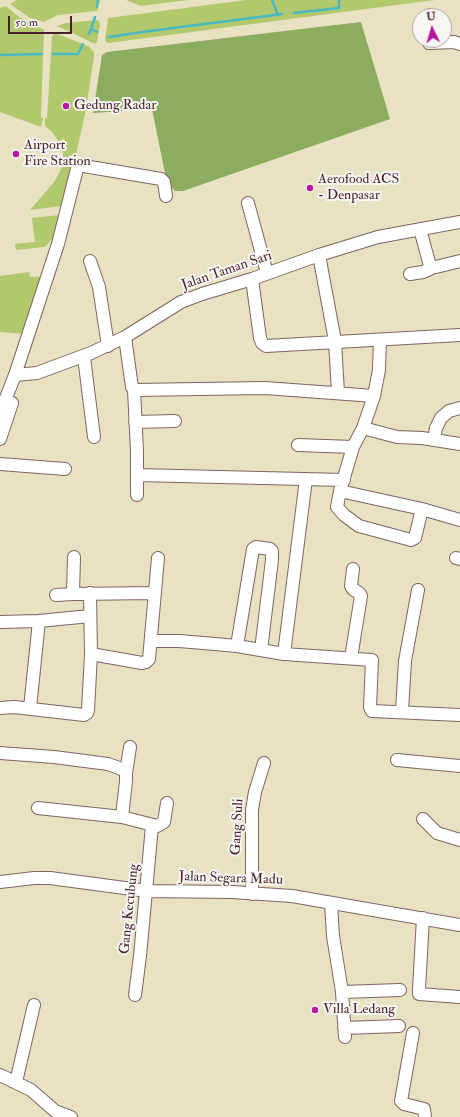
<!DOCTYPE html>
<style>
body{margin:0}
#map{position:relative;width:460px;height:1117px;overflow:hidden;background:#e8e2c2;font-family:"IM FELL Double Pica",serif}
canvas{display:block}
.north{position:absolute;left:412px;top:8px;width:40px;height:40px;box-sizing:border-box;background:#f6f6f2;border:1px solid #b1a0a2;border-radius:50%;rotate:355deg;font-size:11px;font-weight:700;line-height:16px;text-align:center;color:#4a1f2b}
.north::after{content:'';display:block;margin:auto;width:14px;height:18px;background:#b5179e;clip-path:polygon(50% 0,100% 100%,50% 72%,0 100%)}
.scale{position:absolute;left:8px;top:16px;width:64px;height:18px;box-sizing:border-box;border:2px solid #4a1f2b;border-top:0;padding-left:5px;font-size:12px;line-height:14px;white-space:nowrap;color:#4a1f2b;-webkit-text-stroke:3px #f6f6f2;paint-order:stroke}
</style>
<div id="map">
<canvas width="460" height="1117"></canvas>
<div class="north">U</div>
<div class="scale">50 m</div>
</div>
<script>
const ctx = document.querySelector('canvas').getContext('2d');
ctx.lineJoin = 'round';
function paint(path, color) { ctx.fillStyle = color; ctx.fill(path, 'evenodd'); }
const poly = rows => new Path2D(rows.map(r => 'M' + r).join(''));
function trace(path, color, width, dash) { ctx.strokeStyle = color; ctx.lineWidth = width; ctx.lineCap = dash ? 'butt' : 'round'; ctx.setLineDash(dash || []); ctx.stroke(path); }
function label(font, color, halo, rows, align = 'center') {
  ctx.font = font + ' "IM FELL Double Pica",serif'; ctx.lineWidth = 4; ctx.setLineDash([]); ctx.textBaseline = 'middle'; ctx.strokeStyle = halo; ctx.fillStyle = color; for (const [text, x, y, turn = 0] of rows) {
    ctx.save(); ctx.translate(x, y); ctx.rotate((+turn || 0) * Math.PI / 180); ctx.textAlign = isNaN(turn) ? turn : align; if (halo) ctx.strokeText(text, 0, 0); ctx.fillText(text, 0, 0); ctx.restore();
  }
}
const green = poly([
 [17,0,100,0,97,11,58,15,44,22,30,18,10,4],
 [126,0,188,0,141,6],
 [246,0,434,0,108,43,105,41,108,18],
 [6,6,19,17,44,30,41,117,43,118,41,127,0,112,0,8],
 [96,20,99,21,100,25,97,42,95,44,57,26,66,23],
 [55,33,88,46,94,52,94,57,85,114,65,204,61,206,30,210,55,181,63,165,63,153,57,139,52,132,45,126,45,118,47,118,52,36],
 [60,215,53,241,51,240,46,246,44,247,16,250,15,244,35,242,32,218],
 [29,272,30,277,43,276,26,334,0,332,0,276]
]);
const forest = poly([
 [361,22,390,119,183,191,175,191,167,183,152,109,93,113,102,55,107,52]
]);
const stream = poly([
 [272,0,278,15],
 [97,7,98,0],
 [294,13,339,8,339,0],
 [91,29,95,17],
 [89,34,91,29,97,32],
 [109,37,142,32,282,14],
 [53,54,78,54,83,44],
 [0,55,42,54]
]);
const minor = poly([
 [429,43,454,42,460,44],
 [248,203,267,273],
 [420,229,430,266,436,267,460,261],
 [319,255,335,341,338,393],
 [90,261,99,287,108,346],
 [410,274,423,272,430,269,431,267],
 [252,279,260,338,262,343,266,346,460,335],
 [125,337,132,387,134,390,265,388,374,396],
 [380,340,379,370,374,396,363,428,353,447,340,491,337,507,344,515,359,526,411,540,415,538,422,509],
 [84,357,94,437],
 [15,375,37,373,91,353,125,337,181,302,202,294,252,279,319,255,378,237,460,222],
 [134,390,137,451,137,495],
 [0,413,15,375,58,244,78,165,161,179,164,182,166,196],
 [135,422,175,421],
 [363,428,397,437,422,438,460,444],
 [0,439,12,403],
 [434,440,436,428,441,418,449,411,460,408],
 [298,445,353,447],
 [0,464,65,469],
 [138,475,344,480],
 [340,491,422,509,460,520],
 [456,558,460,559],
 [73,594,155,593],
 [56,595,73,594,74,557],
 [0,622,39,621,90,616],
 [151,641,179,641,215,644,237,646,284,654,372,660,370,707,372,711,460,715],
 [237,646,253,549,256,547,270,549,272,551,272,560,261,650],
 [91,654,142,663,146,662,149,659,158,558],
 [284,654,306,479],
 [351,658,361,596,360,594,353,589,351,586,353,569],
 [0,708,14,707,84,715,87,713,88,710,91,654,90,593],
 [30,708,39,621],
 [402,711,405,661,418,590],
 [0,753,54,757,108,764,122,769,126,773,126,781,122,817],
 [397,760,460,766],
 [126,773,130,747],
 [38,808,122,817,157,826,164,822,167,803],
 [423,819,437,833,460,840],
 [0,882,34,878,50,878,147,891,232,892,292,896,460,925],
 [252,894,252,810,255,792,264,763],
 [331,903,333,936,342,992,345,1037],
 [423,918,419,989,419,994,460,997],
 [342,992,400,990],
 [135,995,140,956,152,826],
 [344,1028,399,1026],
 [413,1033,401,1101,404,1104,424,1109,425,1117],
 [0,1075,31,1090,55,1111,71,1117],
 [16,1082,34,1005]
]);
const markers = [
 [66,106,4,"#b5179e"],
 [16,154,4,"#b5179e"],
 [310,188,4,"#b5179e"],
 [315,1010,4,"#b5179e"]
];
const poiNames = [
 ["Gedung Radar",74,106],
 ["Airport",24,146],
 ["Fire Station",24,162],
 ["Aerofood ACS",318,180],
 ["- Denpasar",318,196],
 ["Villa Ledang",323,1010]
];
const streetNames = [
 ["Jalan Taman Sari",227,271,-19],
 ["Gang Suli",238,827,-87],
 ["Jalan Segara Madu",231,879,2],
 ["Gang Kecubung",130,909,-84]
];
paint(green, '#b1c86d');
paint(forest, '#8cac60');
trace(stream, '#4ab8c2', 2.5);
trace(minor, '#816360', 14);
trace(minor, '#fff', 12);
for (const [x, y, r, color] of markers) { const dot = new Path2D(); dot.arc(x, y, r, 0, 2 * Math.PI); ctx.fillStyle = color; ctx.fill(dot); trace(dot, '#f6f6f2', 1.5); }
label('14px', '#4a1f2b', '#f6f6f2', poiNames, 'left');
label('14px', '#4a1f2b', '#f6f6f2', streetNames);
</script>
